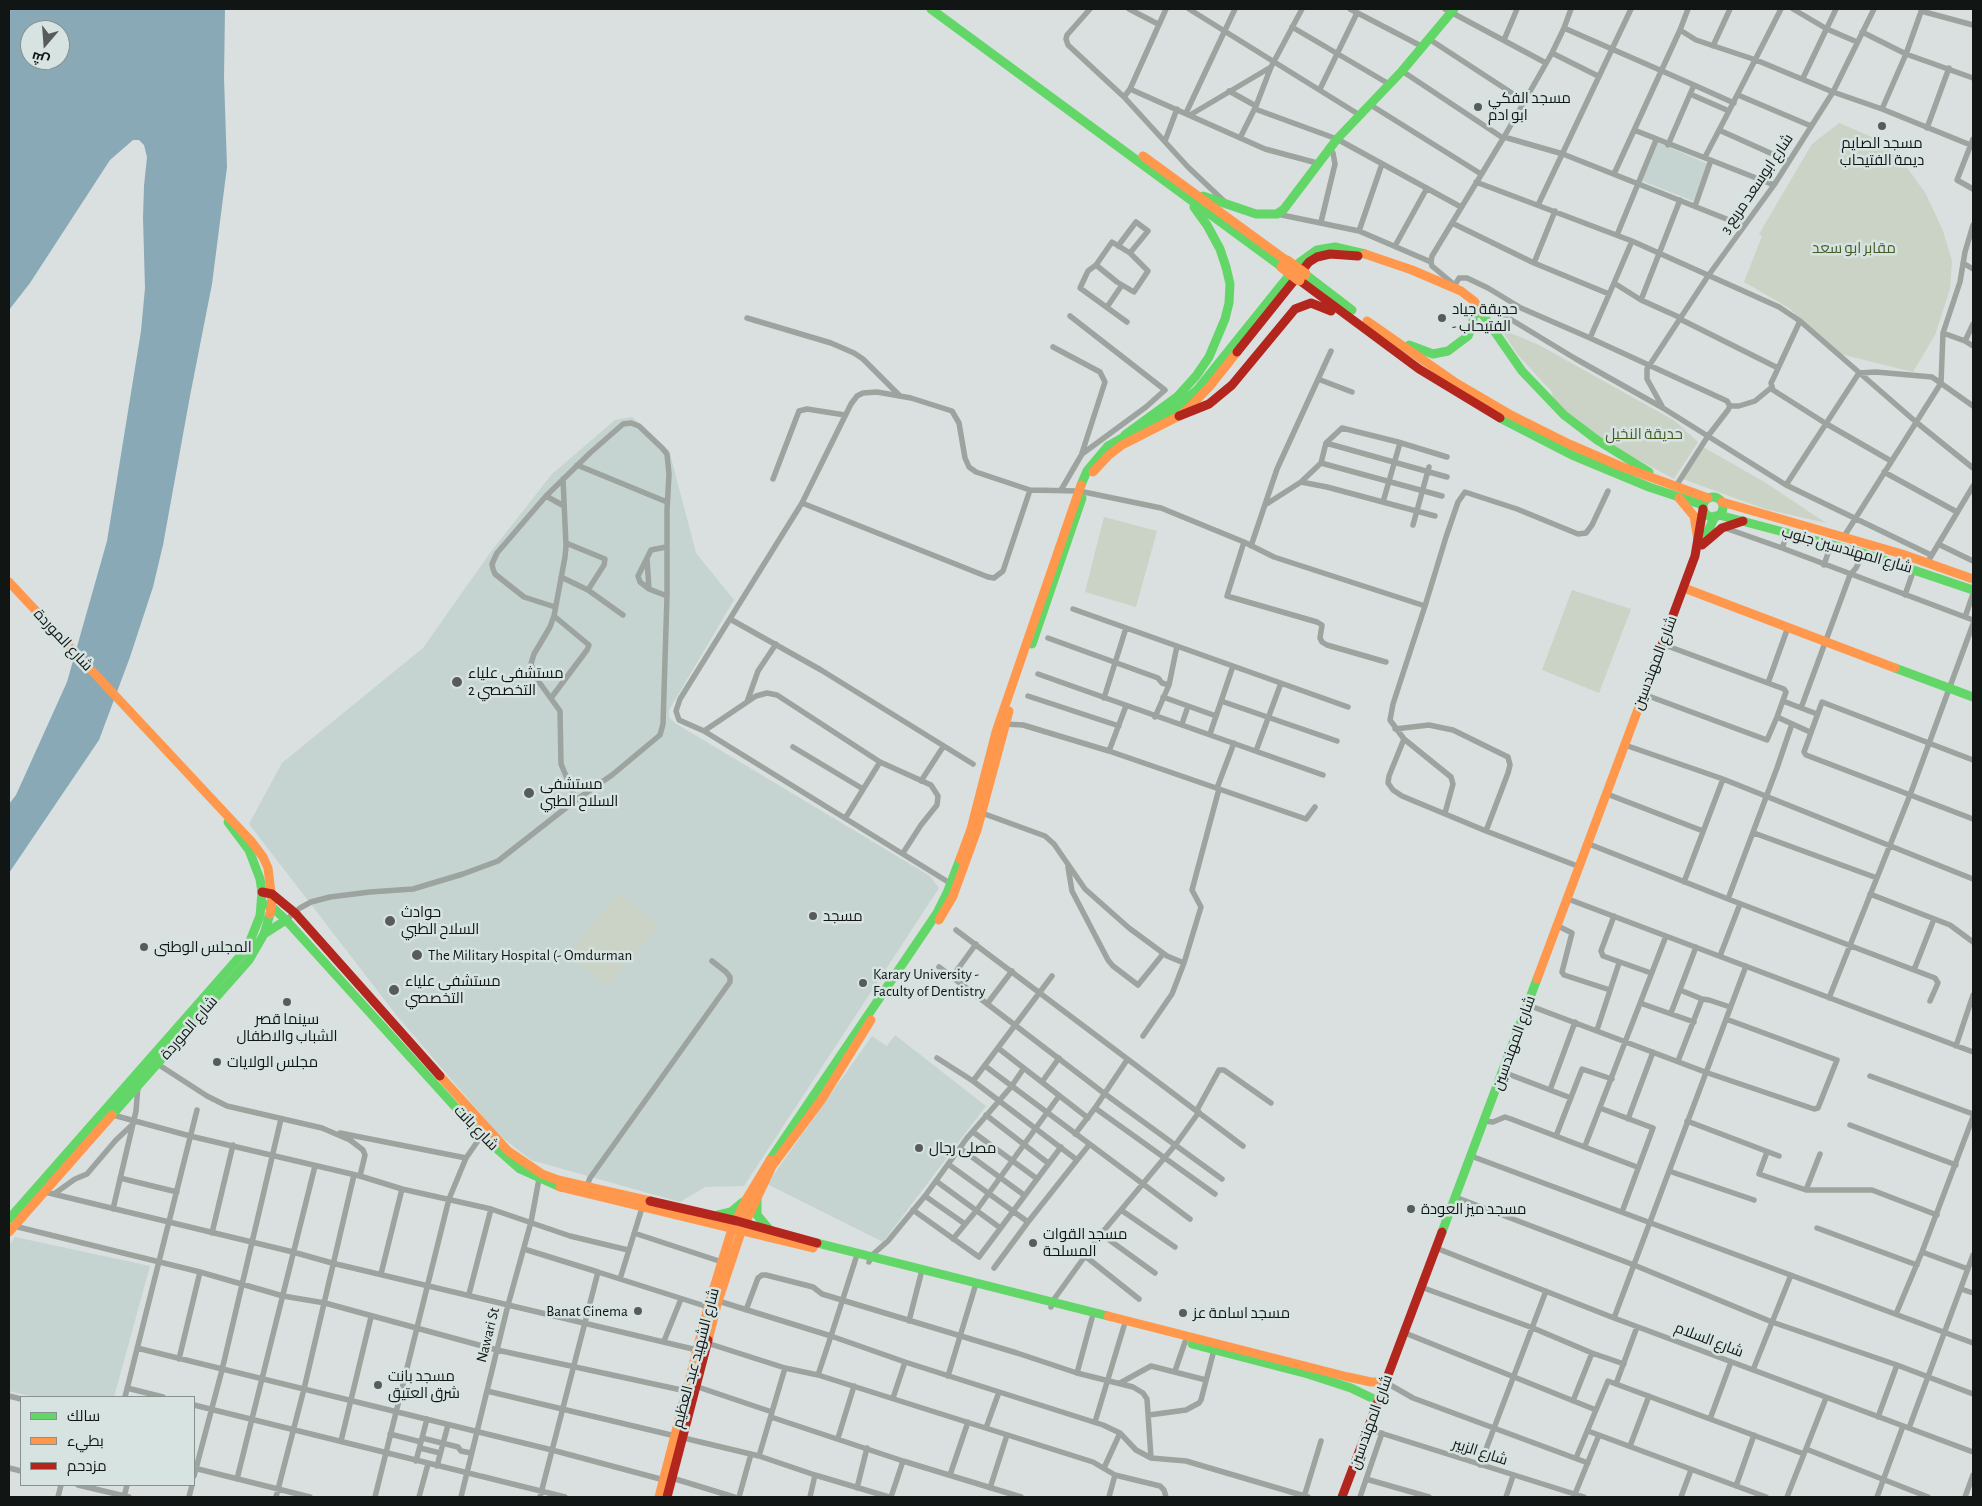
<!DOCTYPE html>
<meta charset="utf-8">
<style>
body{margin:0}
#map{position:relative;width:1982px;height:1506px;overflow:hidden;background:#d9e0df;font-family:"Alegreya Sans",Cairo,sans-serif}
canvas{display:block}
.frame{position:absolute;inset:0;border:10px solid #111514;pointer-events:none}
.legend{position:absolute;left:20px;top:1396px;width:175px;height:90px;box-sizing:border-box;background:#d6e3e0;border:1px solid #87918e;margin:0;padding:6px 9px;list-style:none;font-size:15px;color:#111514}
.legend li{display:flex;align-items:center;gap:10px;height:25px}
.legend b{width:25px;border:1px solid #87918e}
.north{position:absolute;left:20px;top:20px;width:50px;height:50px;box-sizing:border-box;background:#d6e3e0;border:1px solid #87918e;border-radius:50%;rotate:198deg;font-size:14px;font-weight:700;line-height:20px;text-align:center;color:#111514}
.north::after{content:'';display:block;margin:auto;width:18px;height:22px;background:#575c5b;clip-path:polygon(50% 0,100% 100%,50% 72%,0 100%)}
</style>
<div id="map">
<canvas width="1982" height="1506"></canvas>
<div class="frame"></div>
<ul class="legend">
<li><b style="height:6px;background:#63d668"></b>سالك</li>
<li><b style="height:6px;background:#ff974d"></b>بطيء</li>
<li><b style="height:6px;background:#b3261e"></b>مزدحم</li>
</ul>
<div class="north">ش</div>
</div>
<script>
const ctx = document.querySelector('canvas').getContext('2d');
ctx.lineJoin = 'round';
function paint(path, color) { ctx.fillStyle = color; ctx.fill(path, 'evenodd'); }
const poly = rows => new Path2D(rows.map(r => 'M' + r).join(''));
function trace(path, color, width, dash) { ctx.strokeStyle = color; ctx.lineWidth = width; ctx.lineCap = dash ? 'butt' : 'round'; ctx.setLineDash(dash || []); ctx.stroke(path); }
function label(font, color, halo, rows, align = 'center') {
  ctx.font = font + ' "Alegreya Sans",Cairo,sans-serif'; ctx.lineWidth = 5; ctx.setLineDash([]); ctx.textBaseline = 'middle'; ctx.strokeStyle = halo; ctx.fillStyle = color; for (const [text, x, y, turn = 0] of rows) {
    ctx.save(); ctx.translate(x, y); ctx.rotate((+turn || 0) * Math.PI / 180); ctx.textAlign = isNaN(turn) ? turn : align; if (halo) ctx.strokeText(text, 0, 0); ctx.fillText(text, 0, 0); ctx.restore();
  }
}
const built = poly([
 [1657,142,1708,164,1693,201,1642,181],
 [632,417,669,450,696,553,734,600,669,710,669,717,675,723,930,876,939,888,744,1186,705,1187,680,1202,531,1160,499,1135,397,1016,249,824,282,763,423,648,490,553,552,474,615,420],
 [895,1035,986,1106,883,1242,767,1184,872,1036,887,1046],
 [15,1237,150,1266,114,1397,33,1397,9,1391,9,1245]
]);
const green = poly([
 [1839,123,1872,137,1903,162,1926,194,1943,231,1952,261,1950,289,1935,335,1913,372,1836,353,1789,308,1744,282,1762,236,1759,234,1812,144],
 [1501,329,1539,345,1675,421,1698,442,1674,479,1607,443,1554,402,1552,392,1518,355],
 [1703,447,1766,483,1826,523,1765,509,1683,479],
 [1104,517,1157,531,1136,607,1085,592],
 [1572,590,1631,609,1599,693,1542,670],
 [618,893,659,926,607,987,567,954]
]);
const water = poly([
 [9,9,225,9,224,78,227,167,212,284,190,396,163,545,153,587,130,657,99,740,9,873,9,804,16,795,67,682,107,541,141,331,145,288,143,218,144,186,147,157,144,145,139,140,133,140,110,160,30,283,9,310],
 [30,30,60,30,60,60,30,60]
]);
const street = poly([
 [1090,9,1067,35,1066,39,1068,45,1124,97,1188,167,1225,202],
 [1129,9,1158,24],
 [1189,9,1358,114],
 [1350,9,1423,47],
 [1445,9,1546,63],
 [1793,9,1827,29,1857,42],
 [1921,11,1973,25],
 [1292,27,1389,84],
 [1564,28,1694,85,1668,145],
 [1680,30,1688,9],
 [1862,32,1906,54,1973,78],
 [1429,39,1524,101],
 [1504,40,1517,9],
 [1713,46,1730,9],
 [1552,53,1598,76],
 [1402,71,1503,138],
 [1803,78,1836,9],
 [1694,85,1734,103],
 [1130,89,1265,149,1317,163],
 [1320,89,1357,13],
 [1229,91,1256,106],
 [1690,94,1729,111,1781,9],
 [1738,95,1811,126],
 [1124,97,1130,89,1166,9],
 [1369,104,1481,174],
 [1255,109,1337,139,1461,207],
 [1882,109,1906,54,1922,9],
 [1186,113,1235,9],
 [1190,115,1271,67],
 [1927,128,1949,68],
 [1634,130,1774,185],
 [1719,130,1788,161],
 [1504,137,1563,154,1744,226],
 [1240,138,1256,106,1271,67,1302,9],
 [1973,139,1957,180,1973,189],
 [1165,141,1177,109],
 [1705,157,1729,111],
 [1614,174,1680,30,1696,40,1756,60,1833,92,1882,109,1973,146],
 [1476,182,1632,241,1779,307,1800,321,1916,422,1973,468],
 [1538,205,1631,9],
 [1695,206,1711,160],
 [1277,214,1359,231,1431,262],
 [1321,222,1335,164,1333,153,1328,148],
 [1452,223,1534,263,1609,294],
 [1359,231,1382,164],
 [1617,235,1656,140],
 [1118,246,1136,222,1148,231,1130,253],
 [1395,246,1427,188],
 [1534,263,1555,211],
 [1963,263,1973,269],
 [1096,265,1117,282,1134,292,1148,271,1130,253,1112,242,1096,265,1088,271,1080,288,1127,322],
 [1614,283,1632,241],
 [1455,285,1459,278,1467,278,1488,288,1521,308,1590,338,1727,401,1730,406,1728,410,1708,436,1676,486],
 [1456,286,1432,266,1431,262,1432,256,1504,137,1552,53,1564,28,1571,9],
 [1641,300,1680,200],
 [1107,307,1122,285],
 [1478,307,1497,311,1576,359,1663,408,1786,485,1931,555],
 [747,318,831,343,854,353,863,359,900,396],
 [1680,319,1778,368],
 [1800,321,1774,377,1771,383,1773,390,1825,423,1891,461],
 [1943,333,1965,341,1973,346],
 [1590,338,1614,283,1641,300,1681,318],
 [1965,341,1973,324],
 [1053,347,1100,372,1105,382,1082,453],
 [1318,379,1352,392],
 [1662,406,1647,379,1647,369,1708,276,1774,185,1833,92,1874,9],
 [1730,406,1739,406,1755,401,1772,387],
 [1326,443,1342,428,1398,442,1447,457],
 [1321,463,1326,443,1447,477],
 [577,465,667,502],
 [1884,472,1957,512],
 [563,479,566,546,565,557,554,616,550,627,534,654,531,664,534,675,560,711,561,764,576,800],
 [773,479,799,411,807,409,845,415],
 [1301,482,1321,463,1442,496],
 [1786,485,1859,373,1876,372,1932,377,1973,406],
 [1061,490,1082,454,1146,407,1165,390,1070,316],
 [546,496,497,553,492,564,493,569,495,574,524,597,555,607],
 [1383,502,1400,443],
 [802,503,988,577,994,578,1003,571,1030,490,1079,491,1161,508,1244,542,1274,557,1425,606,1393,704,1390,720,1404,739,1451,777,1453,784,1445,813],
 [1265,505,1301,482,1327,487,1435,516],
 [1413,525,1429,467],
 [1725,528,1782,548],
 [1788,533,1782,548,1973,620],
 [1843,538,1941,383,1943,333,1960,282,1965,252,1973,225],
 [1244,542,1227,596,1317,622,1322,625,1320,638,1322,642,1327,645,1386,662],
 [566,543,605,559,604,565,588,590,623,615],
 [1938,544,1973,561],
 [1251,546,1277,469,1331,351],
 [666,547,651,550,638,576,640,582,649,589,667,596],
 [1930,558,1973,486],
 [647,559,649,589],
 [1824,565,1831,544],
 [561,577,588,590],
 [1905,595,1914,569],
 [1425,606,1446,537,1458,502,1465,492,1517,509,1578,534,1586,533,1592,525,1608,491],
 [1073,609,1348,707],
 [1965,617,1973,594],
 [730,619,821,670,973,764],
 [1048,638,1158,678,1162,683,1169,685],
 [1038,674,1323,775],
 [1768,683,1788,627],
 [1643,694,1767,740,1777,717,1786,692,1784,689,1662,644],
 [1028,696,1119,726],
 [1163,697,1216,716],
 [551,698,587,650,589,645,554,616],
 [1104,698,1126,628],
 [1221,701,1337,741],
 [1783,701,1817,714],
 [747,702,758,671,776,644],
 [1801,708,1850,575,1856,568,1863,553],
 [1155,717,1169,685,1177,646],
 [1777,717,1810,732],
 [1005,724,1023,725,1109,751,1306,819,1315,807],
 [1182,724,1188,706],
 [1395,729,1429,725,1443,728,1453,730,1508,757,1510,765,1508,773,1486,831],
 [704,731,756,696,767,693,777,695,880,762,931,785,938,796,937,805,921,825,903,853],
 [1210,734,1233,666],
 [1404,739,1389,776,1388,783,1393,790,1402,796,1486,831,1580,867],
 [1625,745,1723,779,1973,879],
 [793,747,863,789],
 [1109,751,1126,706],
 [1256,751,1281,683],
 [1973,760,1822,702,1804,752,1806,755,1973,819],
 [921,781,943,747],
 [1217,788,1234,743],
 [1607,794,1703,831],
 [982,813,1045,836,1054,844,1085,889,1129,928,1167,956,1184,963],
 [846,817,880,762],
 [1754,833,1877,878],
 [1589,844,1728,899,1935,978,1938,983,1930,1001],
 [1068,867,1072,891,1108,960,1113,966,1138,985,1163,954],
 [1684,882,1723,779],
 [953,885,704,731,679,720,676,711,680,699,802,503,851,404,857,396,863,393,877,392,911,398,952,411,959,423,965,458,969,467,976,472,1030,490],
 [1870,894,1950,925,1973,942],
 [1568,899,1973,1052],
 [1728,899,1777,768,1792,724],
 [1614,916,1601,951,1603,956,1651,973],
 [286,920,300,908,311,902,330,897,370,892,413,889,463,874,498,861,576,800,612,775,660,735,663,724,667,596,667,510,669,474,667,454,662,448,639,426,631,423,623,424,590,453,546,496,564,506],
 [1558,926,1572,933,1562,972,1564,975,1610,990],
 [956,930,1243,1146],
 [1720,956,1740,904],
 [939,967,1105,1094,1222,1179],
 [1914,970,1934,919],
 [952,977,976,944],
 [1680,990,1702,999,1709,1000,1730,1007],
 [1829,998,1910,795,1973,624],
 [1640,1003,1694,1022],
 [987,1004,1012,971],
 [1528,1005,1705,1072,1814,1109,1818,1108,1837,1060,1726,1019],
 [1671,1013,1696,947],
 [1597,1030,1619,963],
 [1143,1036,1172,994,1184,963,1201,907,1192,890,1219,789],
 [1956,1046,1973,995],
 [998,1048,1088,1118],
 [937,1058,973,1081,1077,1160],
 [1678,1061,1702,999],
 [156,1063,207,1096,227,1106,322,1128,350,1140,363,1150,365,1155,360,1176],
 [985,1066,1190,1219],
 [1503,1072,1571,1098],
 [1870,1076,1973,1114],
 [973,1081,1052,976],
 [1042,1082,1059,1058],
 [1550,1090,1575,1022],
 [1095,1108,1215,1194],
 [1600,1108,1653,1128,1622,1212],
 [1197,1110,1219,1070,1224,1070,1271,1103],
 [113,1115,190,1136,360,1176,402,1189,491,1209,570,1236,628,1250],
 [986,1115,1048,1163],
 [1628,1119,1653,1052],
 [1484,1121,1493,1122,1505,1117,1511,1119,1637,1167],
 [1687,1121,1779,1156],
 [1850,1125,1956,1165],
 [973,1132,1036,1178],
 [340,1133,466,1158],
 [1075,1134,1095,1108,1127,1060],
 [1556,1136,1582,1069,1612,1079],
 [1585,1146,1666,936],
 [961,1149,1024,1195],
 [1767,1152,1759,1174,1806,1190,1820,1154],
 [1471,1156,1973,1343],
 [948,1164,1028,1222],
 [1669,1171,1754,1200],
 [120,1178,177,1192],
 [936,1181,999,1227],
 [586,1188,590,1178,730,982,730,977,726,972,712,961],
 [1806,1190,1872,1190,1937,1215],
 [45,1192,293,1252,332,1263,697,1350],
 [54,1194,75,1179,87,1174,116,1140,133,1124],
 [925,1196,965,1224],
 [1455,1197,1634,1265,1772,1322,1897,1365,1973,1394],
 [113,1209,136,1111,138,1086],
 [913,1210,979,1257,1061,1147],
 [1121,1210,1175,1247],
 [14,1226,200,1272,283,1296,325,1303,497,1350,686,1391],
 [1817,1228,1917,1265],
 [212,1233,233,1145],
 [634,1233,722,1262],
 [1101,1234,1155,1273],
 [953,1239,976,1211,1059,1096],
 [1436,1248,1614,1318,1973,1452],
 [524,1249,598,1272,540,1497],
 [1922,1252,1968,1269],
 [1085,1256,1139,1299],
 [869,1262,871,1256,888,1241,925,1196,967,1138,1011,1087,1024,1068],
 [994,1268,1028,1222,1089,1145],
 [598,1272,708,1307],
 [381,1274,402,1189],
 [620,1279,642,1208],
 [1421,1287,1533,1328,1592,1353,1624,1364],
 [1961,1289,1973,1293],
 [469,1294,491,1209],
 [715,1300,831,1336,856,1258],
 [1051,1307,1052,1302,1101,1234,1176,1144,1199,1112],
 [746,1310,758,1278,762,1275,766,1275,813,1287,822,1294,1017,1353,1077,1373,1133,1387,1143,1393,1147,1399,1151,1458],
 [1896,1314,1922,1252,1973,1117],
 [1614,1318,1746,966],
 [909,1321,921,1274],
 [1405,1333,1596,1410],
 [664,1341,681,1299],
 [707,1343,785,1368,818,1375,1093,1462,1115,1475,1160,1486,1164,1490,1166,1497],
 [137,1348,552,1450,664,1480],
 [179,1359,200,1272],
 [1753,1370,1791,1275],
 [1175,1371,1185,1342],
 [1077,1373,1092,1318],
 [818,1375,831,1336,905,1362,1103,1425,1120,1433,1136,1450,1151,1458,1186,1461,1308,1497],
 [948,1376,975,1287],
 [1385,1382,1413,1398,1588,1463],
 [1120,1383,1151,1366,1206,1380],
 [1616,1384,1637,1327],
 [695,1386,772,1412],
 [127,1388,163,1397],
 [487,1391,759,1456,815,1475,889,1497],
 [9,1396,21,1399],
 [125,1397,197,1110],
 [893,1398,905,1362],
 [1573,1401,1592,1353],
 [194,1405,565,1497],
 [1149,1415,1186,1410,1199,1403,1201,1400,1214,1350],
 [771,1417,903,1461,1021,1497],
 [1878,1417,1897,1365],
 [1710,1419,1731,1362],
 [1095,1422,1124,1326],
 [986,1428,999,1392],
 [1909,1428,1973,1255],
 [1368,1429,1584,1497],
 [1588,1431,1766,1497],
 [390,1434,421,1442],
 [422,1438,458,1447,461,1451,471,1453],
 [838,1438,854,1386],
 [341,1441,371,1317],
 [1630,1446,1649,1396],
 [420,1448,440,1453],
 [1806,1449,1928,1497],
 [759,1456,785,1368],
 [1576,1458,1608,1381,1804,1454],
 [416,1461,427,1419],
 [1480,1465,1546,1291],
 [437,1466,448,1425],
 [9,1468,21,1471],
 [194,1468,310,1497],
 [1104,1468,1120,1433],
 [950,1475,968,1422],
 [194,1476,222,1370,281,1119],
 [672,1478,734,1497],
 [237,1479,315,1166],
 [1366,1479,1429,1497],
 [78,1485,129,1497],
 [1736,1486,1754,1435],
 [857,1488,867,1448],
 [990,1488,1007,1435],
 [1575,1494,1599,1435],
 [58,1497,61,1485],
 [124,1497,127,1485],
 [189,1497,192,1485],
 [276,1497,304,1389,354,1175],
 [375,1497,449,1199,466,1158,482,1135],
 [419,1497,428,1464],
 [461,1497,508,1305,531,1222,539,1179],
 [739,1497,751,1454],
 [810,1497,815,1475],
 [891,1497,903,1461],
 [1109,1497,1115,1475],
 [1304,1497,1321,1441],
 [1360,1497,1382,1433],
 [1506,1497,1513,1476],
 [1681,1497,1691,1470],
 [1787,1497,1826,1398],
 [1877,1497,1903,1426],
 [1965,1497,1973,1475]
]);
const fast = poly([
 [931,9,1282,267],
 [1203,196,1256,214,1277,214,1284,209,1337,139,1402,71,1454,9],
 [1305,274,1352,310],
 [1409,345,1433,354,1448,351,1468,336,1473,325,1473,315,1481,312,1522,371,1564,415,1597,440,1649,472],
 [1500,418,1572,455,1649,487,1703,505],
 [1125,435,1177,397,1196,376,1209,357,1225,319,1229,303,1230,284,1226,267,1220,249,1207,225,1194,207],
 [1081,485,1087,471,1108,446,1176,408,1197,390,1299,263,1317,250,1335,247,1365,254],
 '1703 507a10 10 0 1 1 20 0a10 10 0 1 1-20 0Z',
 [1719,515,1863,553,1973,590],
 [1703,542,1715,516],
 [1032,644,1082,498],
 [1895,668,1973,697],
 [261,903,272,907,286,920,478,1132,520,1169,560,1187],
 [264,934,286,920],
 [112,1115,249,960,264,934,270,914],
 [770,1160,937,913,947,893,960,859],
 [757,1200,757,1215,768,1228],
 [718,1215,731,1212,743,1202],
 [9,1219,242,954,250,941,260,916,262,892,260,879,249,850,228,822],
 [1442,1232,1537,979],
 [817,1243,1108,1316],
 [1192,1344,1308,1374,1351,1388,1378,1401]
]);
const slow = poly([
 [1143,156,1287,261],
 [1365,254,1412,270,1461,291,1474,301,1481,312],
 [1367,321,1456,383,1509,414,1569,444,1620,466,1708,498],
 [1093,472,1109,455,1122,445,1179,416,1190,407,1210,386,1237,352],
 [1679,498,1694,516,1698,540],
 [1722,502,1902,554,1973,579],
 [9,582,251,841,263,857,268,868,272,901,270,914],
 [1684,588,1895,668],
 [960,859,971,829,996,732,1081,485],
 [939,920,953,896,977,830,1009,711],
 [1537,979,1649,680],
 [440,1076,508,1151,542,1174,558,1180,650,1201],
 [560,1187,813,1248],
 [9,1232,112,1115],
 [1108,1316,1348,1377,1371,1382,1385,1382],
 [708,1340,718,1301,741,1232,772,1166,822,1099,871,1020],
 [659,1497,708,1307,732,1229,747,1198,770,1160]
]);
const jam = poly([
 [1299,280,1419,369,1500,418],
 [1237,352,1309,262,1317,257,1330,254,1358,256],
 [1179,416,1209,404,1232,385,1295,309,1311,303,1331,311],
 [1702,545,1722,528,1743,521],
 [1649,680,1695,556,1703,509],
 [262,892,272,894,295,913,440,1076],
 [650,1201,737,1221,817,1243],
 [667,1497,708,1340],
 [1342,1497,1442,1232]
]);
const slowBridge = poly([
 [1287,261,1305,274],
 [1282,267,1299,280]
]);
const markers = [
 [1478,107,5,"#575c5b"],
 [1882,126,5,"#575c5b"],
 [1442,318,5,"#575c5b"],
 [457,682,6,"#575c5b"],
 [529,793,6,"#575c5b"],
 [813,916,5,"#575c5b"],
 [390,921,6,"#575c5b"],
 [144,947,5,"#575c5b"],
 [417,955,6,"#575c5b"],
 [863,983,5,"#575c5b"],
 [394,990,6,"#575c5b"],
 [287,1002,5,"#575c5b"],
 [217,1062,5,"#575c5b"],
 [919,1148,5,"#575c5b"],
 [1411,1209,5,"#575c5b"],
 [1033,1243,5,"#575c5b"],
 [638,1311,5,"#575c5b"],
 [1183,1313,5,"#575c5b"],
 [378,1385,5,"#575c5b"]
];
const poiNames = [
 ["مسجد الفكي",1488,98],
 ["ابو ادم",1488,115],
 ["مسجد الصايم",1882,143,"center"],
 ["ديمة الفتيحاب",1882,160,"center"],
 ["حديقة جياد",1452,309],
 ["- الفتيحاب",1452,326],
 ["مستشفى علياء",468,673],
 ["التخصصي 2",468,690],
 ["مستشفى",540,784],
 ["السلاح الطبي",540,801],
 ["حوادث",401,912],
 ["السلاح الطبي",401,929],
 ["مسجد",823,916],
 ["المجلس الوطنى",154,947],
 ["The Military Hospital (- Omdurman",428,955],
 ["Karary University -",873,974],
 ["Faculty of Dentistry",873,991],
 ["مستشفى علياء",405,981],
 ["التخصصي",405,998],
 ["سينما قصر",287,1019,"center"],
 ["الشباب والاطفال",287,1036,"center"],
 ["مجلس الولايات",227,1062],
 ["مصلى رجال",929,1148],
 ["مسجد ميز العودة",1421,1209],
 ["مسجد القوات",1043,1234],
 ["المسلحة",1043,1251],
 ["Banat Cinema",628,1311,"right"],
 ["مسجد اسامة عز",1193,1313],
 ["مسجد بانت",388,1376],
 ["شرق العتيق",388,1393]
];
const streetNames = [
 ["شارع ابوسعد مربع 3",1757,184,-56],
 ["شارع المهندسين جنوب",1847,550,16],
 ["شارع الموردة",63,640,47],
 ["شارع المهندسين",1655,663,-69],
 ["شارع الموردة",189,1028,-49],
 ["شارع المهندسين",1514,1043,-70],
 ["شارع بانت",476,1128,46],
 ["Nawari St",488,1335,-76],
 ["شارع السلام",1709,1340,21],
 ["شارع الشهيد عبد العظيم",696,1358,-75],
 ["شارع المهندسين",1371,1422,-70],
 ["شارع الزبير",1480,1452,18]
];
const parkNames = [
 ["مقابر ابو سعد",1854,248],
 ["حديقة النخيل",1644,434]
];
paint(built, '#c5d4d0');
paint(green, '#cad3c6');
paint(water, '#89a9b6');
trace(street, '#9da39f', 5.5);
trace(fast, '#63d668', 9);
trace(slow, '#ff974d', 9);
trace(jam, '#b3261e', 9);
trace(slowBridge, '#ff974d', 11);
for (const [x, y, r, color] of markers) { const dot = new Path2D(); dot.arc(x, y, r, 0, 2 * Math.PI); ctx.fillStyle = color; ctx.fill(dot); trace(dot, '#d6e3e0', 2); }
label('15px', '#111514', '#d6e3e0', poiNames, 'left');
label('15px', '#111514', '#d6e3e0', streetNames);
label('15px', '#455c26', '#d6e3e0', parkNames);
</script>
